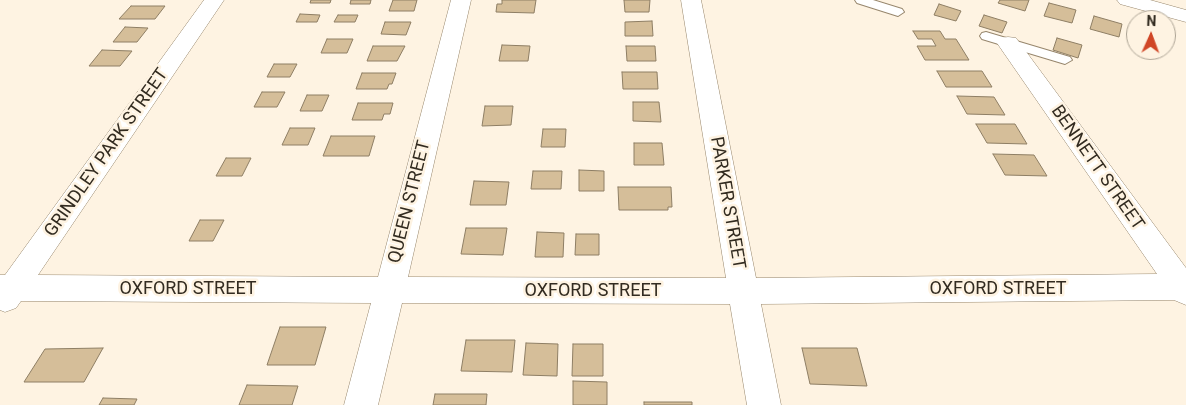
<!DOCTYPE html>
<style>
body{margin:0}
#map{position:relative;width:1186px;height:405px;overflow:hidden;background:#fef3e2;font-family:Roboto,sans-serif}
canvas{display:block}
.north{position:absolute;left:1126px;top:10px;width:50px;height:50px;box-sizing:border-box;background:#fef3e2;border:1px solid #aca394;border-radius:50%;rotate:2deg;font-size:14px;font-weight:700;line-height:20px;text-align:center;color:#322b20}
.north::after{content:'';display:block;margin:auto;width:18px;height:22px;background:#d04626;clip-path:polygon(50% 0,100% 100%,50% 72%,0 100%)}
</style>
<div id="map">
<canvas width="1186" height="405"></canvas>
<div class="north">N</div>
</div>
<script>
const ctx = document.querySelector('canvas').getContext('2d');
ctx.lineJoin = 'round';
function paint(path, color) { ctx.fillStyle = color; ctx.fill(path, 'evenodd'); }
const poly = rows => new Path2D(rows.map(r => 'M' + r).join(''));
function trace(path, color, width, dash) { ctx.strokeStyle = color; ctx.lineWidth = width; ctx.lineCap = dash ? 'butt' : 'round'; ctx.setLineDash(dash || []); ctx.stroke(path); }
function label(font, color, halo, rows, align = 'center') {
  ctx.font = font + ' Roboto,sans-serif'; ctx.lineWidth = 5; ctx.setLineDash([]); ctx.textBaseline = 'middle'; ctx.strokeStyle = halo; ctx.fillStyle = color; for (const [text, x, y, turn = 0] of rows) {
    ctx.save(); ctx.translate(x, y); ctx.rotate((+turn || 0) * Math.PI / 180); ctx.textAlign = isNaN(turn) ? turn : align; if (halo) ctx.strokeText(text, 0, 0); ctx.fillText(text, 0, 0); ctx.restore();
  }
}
const building = poly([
 [311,0,331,0,330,3,310,3,311,0],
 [351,0,371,0,370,4,350,4,351,0],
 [393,0,417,0,414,11,389,11,393,0],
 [502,0,536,0,534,13,496,12,497,4,502,4,502,0],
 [624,0,650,0,649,12,625,12,624,0],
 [1000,0,1029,0,1025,11,998,3,1000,0],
 [1049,3,1076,10,1072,23,1044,16,1049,3],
 [939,4,961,11,956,21,934,15,939,4],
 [131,6,165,6,155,19,119,19,131,6],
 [300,14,320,15,317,22,296,22,300,14],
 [338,15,358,15,355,22,334,22,338,15],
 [984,15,1007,22,1002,33,979,26,984,15],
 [1094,16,1122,24,1119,37,1090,29,1094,16],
 [652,21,653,36,625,36,625,22,652,21],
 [385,22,411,22,406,35,381,34,385,22],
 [125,27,148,28,137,42,113,42,125,27],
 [913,31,940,31,945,39,956,39,969,60,925,60,917,46,936,46,932,39,918,39,913,31],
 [1057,38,1082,45,1078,58,1053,50,1057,38],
 [327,39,353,39,347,53,321,53,327,39],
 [502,45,530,46,528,61,499,61,502,45],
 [373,46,405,46,397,61,367,61,373,46],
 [626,46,655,46,656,61,627,61,626,46],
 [102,50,132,51,120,66,89,66,102,50],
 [274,64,297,64,290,77,267,77,274,64],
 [937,71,982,71,992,87,946,87,937,71],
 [622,72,657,72,658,89,623,89,622,72],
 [362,73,396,73,392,84,389,84,387,89,356,89,362,73],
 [262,92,285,92,277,107,254,107,262,92],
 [307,95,329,95,322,111,300,111,307,95],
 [957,96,994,97,1005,115,967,114,957,96],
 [633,102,659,102,661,122,633,121,633,102],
 [358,103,393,103,390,114,384,114,382,120,352,120,358,103],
 [485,106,513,106,511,125,482,126,485,106],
 [976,124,1015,124,1027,144,987,143,976,124],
 [290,128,315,128,308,145,282,145,290,128],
 [543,129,566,129,565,147,541,147,543,129],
 [331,136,375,136,369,156,323,156,331,136],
 [634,143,662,143,664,165,634,165,634,143],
 [993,154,1034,155,1047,176,1005,175,993,154],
 [226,158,251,158,242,176,216,176,226,158],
 [579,170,604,171,604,191,579,191,579,170],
 [533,171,562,171,561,189,531,189,533,171],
 [474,181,509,182,506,205,470,205,474,181],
 [618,187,671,187,672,207,668,207,668,210,619,210,618,187],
 [200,220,224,220,213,241,189,241,200,220],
 [466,228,507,228,503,255,461,254,466,228],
 [537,232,564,233,563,257,535,257,537,232],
 [576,234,599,234,599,255,575,255,576,234],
 [280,327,326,327,315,365,267,365,280,327],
 [466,340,515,340,512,372,461,371,466,340],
 [526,343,558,344,557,376,523,375,526,343],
 [573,344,603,344,603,376,572,376,573,344],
 [103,348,84,382,24,382,45,349,103,348],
 [802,348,857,348,867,386,810,384,802,348],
 [573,381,607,382,607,405,573,405,573,381],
 [247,385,298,386,292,405,239,405,247,385],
 [435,394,487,394,486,405,433,405,435,394],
 [103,398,137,399,134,405,99,405,103,398],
 [644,402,692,402,692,405,644,405,644,402]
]);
const lane = poly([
 [855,0,873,0,902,9,904,12,898,16,857,3,855,0],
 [986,32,1070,57,1072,60,1065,64,982,39,980,36,982,33,986,32]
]);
const street = poly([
 [204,0,224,0,38,275,378,277,451,0,471,0,408,277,726,278,681,0,701,0,756,278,1157,274,997,43,1000,38,1008,37,1016,38,1186,268,1186,305,1174,300,761,304,781,405,747,405,730,304,402,303,378,405,344,405,371,303,21,301,16,308,5,312,0,310,0,275,5,275,204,0],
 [1117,0,1150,0,1186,10,1186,22,1120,4,1117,0]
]);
const streetNames = [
 ["GRINDLEY PARK STREET",107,153,-55],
 ["BENNETT STREET",1097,168,55],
 ["QUEEN STREET",410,202,-76],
 ["PARKER STREET",727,203,80],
 ["OXFORD STREET",188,289],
 ["OXFORD STREET",998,289],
 ["OXFORD STREET",593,291]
];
paint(building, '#d5be99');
trace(building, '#8e7e64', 1);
trace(lane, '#97866c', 2);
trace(street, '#97866c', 1);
paint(lane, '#fff');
paint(street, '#fff');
label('18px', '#322b20', '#fef3e2', streetNames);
</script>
